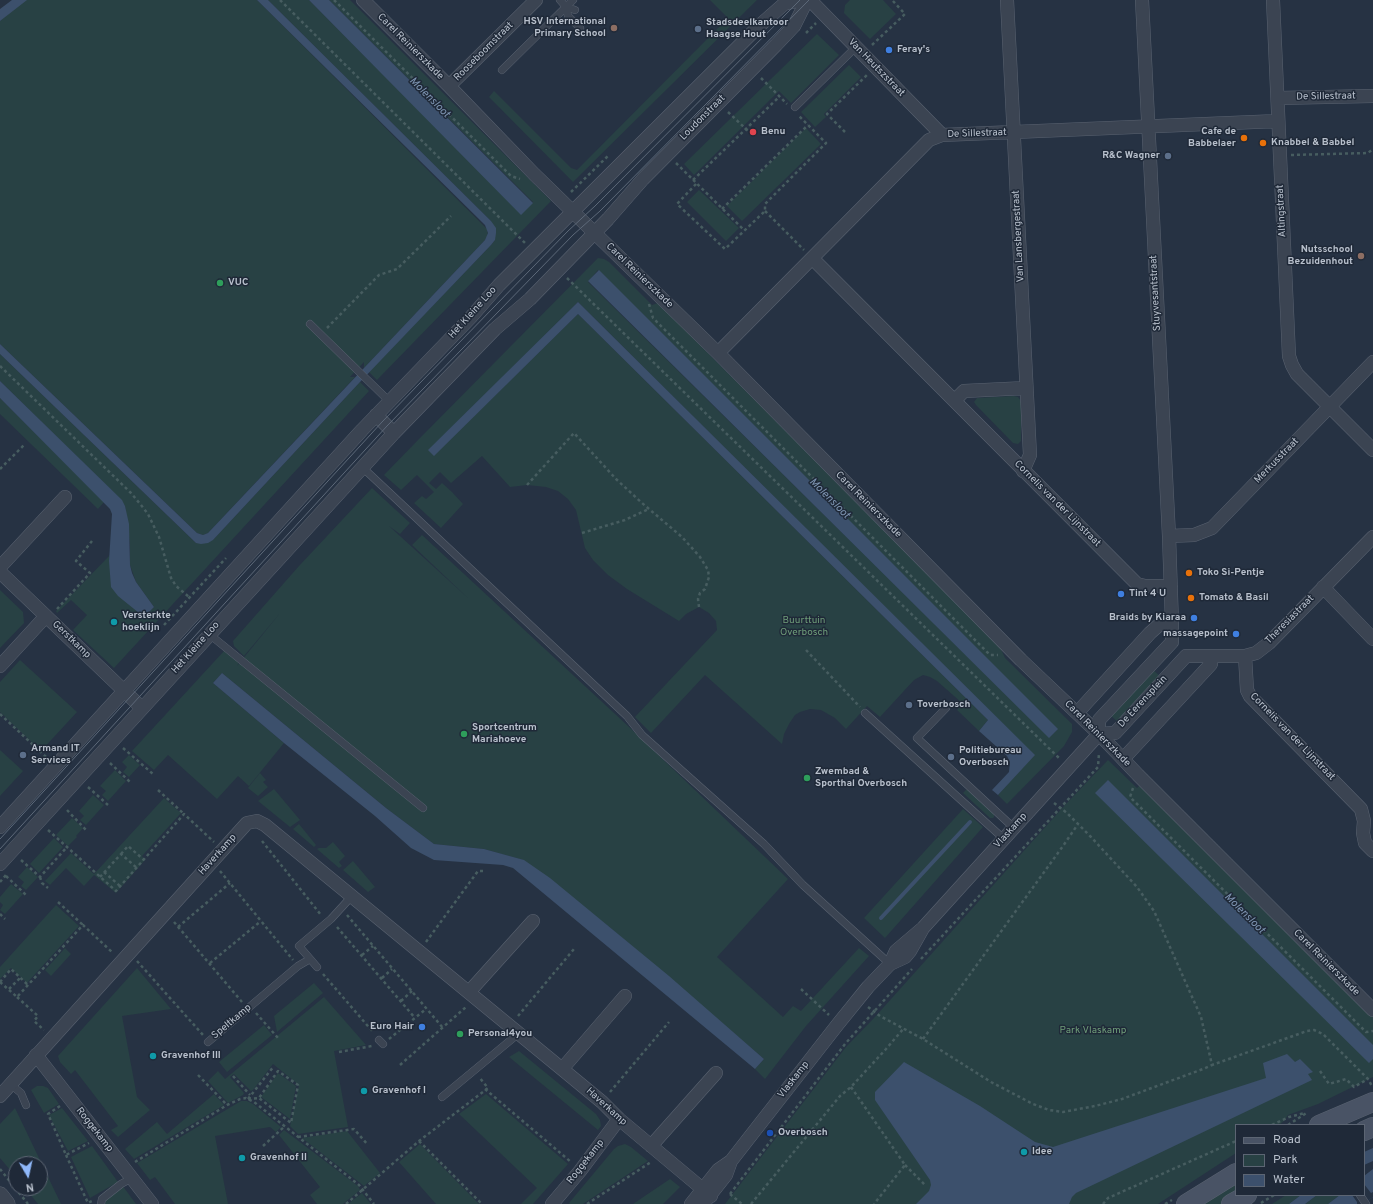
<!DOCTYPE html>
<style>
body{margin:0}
#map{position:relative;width:1373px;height:1204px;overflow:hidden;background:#263243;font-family:Overpass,sans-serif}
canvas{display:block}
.legend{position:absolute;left:1235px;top:1124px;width:130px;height:72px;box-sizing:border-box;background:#1f2938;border:1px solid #5c6573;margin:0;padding:5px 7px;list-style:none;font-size:12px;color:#b8c0cc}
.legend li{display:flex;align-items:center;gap:8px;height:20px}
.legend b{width:20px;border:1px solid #5c6573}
.north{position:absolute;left:8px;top:1156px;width:40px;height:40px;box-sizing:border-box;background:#1f2938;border:1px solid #5c6573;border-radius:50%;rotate:171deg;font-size:11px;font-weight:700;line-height:16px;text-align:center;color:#b8c0cc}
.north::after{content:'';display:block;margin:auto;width:14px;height:18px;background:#8fb8fa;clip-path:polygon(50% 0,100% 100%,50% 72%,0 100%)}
</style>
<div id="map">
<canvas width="1373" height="1204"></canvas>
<ul class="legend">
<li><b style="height:5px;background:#495365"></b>Road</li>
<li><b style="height:11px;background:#284144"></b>Park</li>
<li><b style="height:11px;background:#3c506c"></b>Water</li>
</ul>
<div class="north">N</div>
</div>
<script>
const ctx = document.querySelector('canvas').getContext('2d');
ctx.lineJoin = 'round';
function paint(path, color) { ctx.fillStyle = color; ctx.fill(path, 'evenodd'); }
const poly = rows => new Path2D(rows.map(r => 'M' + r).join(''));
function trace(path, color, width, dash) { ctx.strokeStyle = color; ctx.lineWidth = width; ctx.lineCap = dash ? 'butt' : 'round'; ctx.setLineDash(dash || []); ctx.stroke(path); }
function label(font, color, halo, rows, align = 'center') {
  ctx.font = font + ' Overpass,sans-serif'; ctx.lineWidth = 3; ctx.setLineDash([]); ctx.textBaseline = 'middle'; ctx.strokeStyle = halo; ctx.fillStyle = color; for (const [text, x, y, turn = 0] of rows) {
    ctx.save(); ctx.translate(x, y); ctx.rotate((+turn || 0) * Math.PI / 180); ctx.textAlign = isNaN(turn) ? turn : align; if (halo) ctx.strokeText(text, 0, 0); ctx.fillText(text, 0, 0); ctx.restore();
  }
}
const green = poly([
 [24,0,257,0,487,229,488,236,485,240,364,368,364,362,350,377,355,377,208,533,203,535,197,533,0,344,0,21],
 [268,0,309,0,521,214,533,202,329,0,350,0,551,201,377,380,369,372,491,245,495,240,491,221],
 [710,0,757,0,573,182,489,97,494,91,571,168,577,170,728,18],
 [850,0,883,0,896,14,870,39,844,13,845,5],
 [817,34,839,55,791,103,779,91,694,175,684,164],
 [849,65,861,77,824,114,826,117,815,127,801,112],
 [806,128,821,144,742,221,727,206],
 [699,190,739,228,726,241,687,202],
 [598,258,604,259,609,262,652,305,658,303,999,645,1005,658,1072,724,1072,732,1064,746,1007,804,998,795,1034,755,578,302,429,450,434,455,578,314,988,720,979,731,957,710,962,703,937,681,930,677,923,675,914,680,880,717,867,706,846,729,835,718,821,710,810,709,800,712,795,715,789,724,784,734,782,744,705,675,651,733,635,717,717,630,716,621,709,613,699,607,686,614,679,621,627,589,608,575,593,560,585,548,576,510,568,499,558,491,546,487,527,485,510,487,482,456,451,483,440,472,429,483,436,489,442,483,452,492,463,504,441,528,414,503,422,496,426,499,434,492,417,475,401,490,384,475,418,440],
 [598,270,1057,729,1057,730,1049,737,588,282],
 [0,354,196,543,213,540,360,382,369,391,114,668,73,630,87,615,71,600,57,613,56,611,110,555,109,561,144,617,154,607,136,582,130,565,130,544,125,506,121,500,0,381],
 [1014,396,1018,397,1021,401,1021,441,1018,444,1013,443,976,405,974,402,977,398],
 [0,398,104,502,98,509,0,414],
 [372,488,410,523,400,534,389,526,469,599,412,545,422,535,628,726,788,879,717,957,783,1017,793,1006,801,1011,859,948,869,956,806,1026,765,1079,755,1069,764,1059,608,926,523,860,484,849,434,844,386,808,222,673,213,683,284,743,249,786,238,776,217,799,168,755,154,770,132,751,224,651,239,662,237,666,281,612,244,656,234,646,233,641,299,566],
 [0,590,23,612,24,623,0,648],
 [20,660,77,712,41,751,0,712,0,682],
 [1152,669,1161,677,1119,723,1110,715],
 [0,750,23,771,0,796],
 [129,755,140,765,129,777,123,772,127,767,122,762],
 [1108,760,1137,788,1140,785,1373,1017,1373,1077,1318,1104,1288,1115,1284,1121,1279,1125,1236,1125,1236,1153,1158,1204,725,1204,846,1047,874,1018,1065,805],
 [115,770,126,781,108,801,102,795,106,791,100,786],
 [260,773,266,780,263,782,268,787,258,796,248,788],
 [274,789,300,820,290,827,258,801],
 [967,789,994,814,994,817,993,818,990,818,963,793],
 [93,795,104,805,86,825,80,820,84,816,79,811],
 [164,798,181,813,142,856,145,860,116,893,94,875,84,886,66,868,50,885,45,881,71,853,94,874],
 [963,809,983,827,885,938,864,918],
 [72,818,83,828,76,836,77,837,68,846,56,835],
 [299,824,316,845,314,847,293,829],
 [54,838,63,847,39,873,30,864],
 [333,842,345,856,339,862,342,866,339,868,317,849,319,848,326,848],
 [353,861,375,887,368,892,343,870],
 [27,867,38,877,26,890,21,886,24,882,18,877],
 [11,884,23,894,5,914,0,910,3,905,0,902,0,897],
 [56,905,79,926,27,983,11,968,0,979,0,967],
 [65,948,71,954,51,976,45,970],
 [137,968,171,1009,122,1016,137,1097,150,1110,118,1137,111,1130,118,1126,75,1070,71,1074,60,1062,58,1056],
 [314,983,323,993,277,1032,274,1016],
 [324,997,366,1045,334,1051,348,1127,298,1134,290,1126,299,1085,273,1064,253,1090,251,1091,234,1074,230,1077,244,1093,243,1095,228,1103,208,1081,218,1071,225,1079],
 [264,1025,272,1035,227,1072,219,1062],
 [519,1051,596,1114,600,1120,601,1126,598,1130,509,1057],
 [278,1073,296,1086,290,1119,261,1097],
 [37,1086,43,1086,48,1088,59,1104,44,1113,31,1090],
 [214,1094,224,1105,134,1159,125,1149,157,1122,167,1134],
 [486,1094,568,1164,533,1204,521,1204,537,1188,459,1114],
 [241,1101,247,1101,253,1104,281,1127,276,1132,270,1127,215,1136,228,1204,175,1204,155,1177,150,1180,137,1163],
 [15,1108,61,1204,38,1204,25,1188,40,1188,40,1164,16,1164,16,1177,0,1158,0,1124],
 [62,1108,88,1141,68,1151,49,1115],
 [284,1130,358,1186,360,1190,343,1204,317,1204,310,1195,320,1187,279,1135],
 [347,1131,380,1173,364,1186,302,1138],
 [420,1144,479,1204,436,1204,399,1162],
 [625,1144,631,1147,648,1161,583,1204,570,1204,569,1203,614,1149,618,1146],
 [92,1146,118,1182,90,1198,71,1157],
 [670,1179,680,1187,663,1204,633,1204],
 [1236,1181,1236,1195,1225,1204,1199,1204],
 [122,1185,136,1204,105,1204,106,1200],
 [362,1193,371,1204,348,1204],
 [1286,1195,1301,1195,1289,1204,1272,1204],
 [1317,1195,1340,1195,1328,1204,1305,1204]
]);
const water = poly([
 [12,0,27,0,0,21,0,9],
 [257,0,268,0,491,221,496,228,496,233,495,240,491,245,360,382,213,540,208,543,201,544,196,543,0,354,0,344,197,533,203,535,208,533,485,240,488,233,485,225],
 [309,0,329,0,533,203,521,215],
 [599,270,1058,729,1049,738,588,281],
 [578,302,1035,755,998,795,992,790,1009,772,1010,762,1007,756,979,731,988,720,578,314,434,456,428,450],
 [0,381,122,500,125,506,129,524,130,565,132,573,136,582,154,607,144,617,118,596,111,587,109,561,112,514,110,509,0,398],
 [222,673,386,808,434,844,484,849,524,860,550,878,669,976,764,1059,755,1069,513,868,503,865,434,860,411,848,375,816,284,743,213,683],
 [1108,780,1373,1045,1373,1059,1369,1063,1095,793],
 [1287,1054,1295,1062,1300,1059,1313,1072,1308,1074,1312,1080,1076,1193,1072,1197,1069,1204,916,1204,929,1191,931,1185,930,1180,875,1100,875,1092,904,1062,980,1106,1035,1142,1053,1147,1266,1078,1263,1063],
 [1373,1148,1373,1161,1364,1165,1364,1152],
 [1373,1169,1373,1197,1363,1204,1328,1204,1340,1195,1364,1195,1364,1176],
 [1301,1195,1317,1195,1305,1204,1289,1204]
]);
const pier = poly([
 [1364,1184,1371,1193,1373,1192,1373,1197,1363,1204,1357,1204,1357,1202,1352,1195,1364,1195]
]);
const stream = poly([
 [881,918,970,822]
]);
const path = poly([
 [280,0,525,243],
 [334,0,511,176,520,179],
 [806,33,816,23],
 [872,45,905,14,892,0],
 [761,78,787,104],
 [728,112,748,131],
 [845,132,827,114,867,75],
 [1291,155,1368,153,1373,149],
 [676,163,744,230],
 [693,180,779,97],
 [696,184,677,204,725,249,765,211,765,204,826,143,798,115],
 [571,192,609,155],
 [722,209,808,125],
 [765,211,804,250],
 [567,278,1060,759],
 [649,304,653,318,990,655,998,655],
 [327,328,379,275,397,269,451,216],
 [0,366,131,493,141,505,148,514,159,537,171,578,176,586,189,597],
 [0,469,24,445],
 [527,485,574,433,616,479,642,503,682,537,700,557,708,570,709,577,705,589,700,593,698,599,699,607],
 [582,533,625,520,649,509],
 [57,609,90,573,76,561,92,541],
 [164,625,226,558],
 [806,650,860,707],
 [0,714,46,757],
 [123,748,153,774],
 [110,763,130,782],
 [88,787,108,805],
 [1133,788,1130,797,1366,1032,1373,1031],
 [158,790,184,814],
 [1054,803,1067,813,1091,837,1137,887,1154,911,1201,1017,1212,1065,1307,1031,1314,1030,1323,1034,1368,1079,1372,1086],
 [67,810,86,830],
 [48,830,116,891,184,814,214,842],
 [262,841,321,915],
 [121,854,128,846,144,860],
 [21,860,40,877,67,847],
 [220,871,293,960],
 [104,872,120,886],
 [6,876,26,895],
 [40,877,42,883,48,888],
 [100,877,121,854,137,868],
 [0,882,6,875],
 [58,902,83,925],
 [0,914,5,919],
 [347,915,443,1028],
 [174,922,242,1002],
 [178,927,230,883],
 [337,927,415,1018],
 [426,942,478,871,484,871],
 [362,955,373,946],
 [921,959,1098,767,1099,753],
 [137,961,203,1035],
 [210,963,261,921],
 [323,974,373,1032],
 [382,978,392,969],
 [0,982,17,997,83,925,113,953],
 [0,982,11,969,28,985],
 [9,989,20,978],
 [801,989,829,1015],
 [17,997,38,1016,34,1021,44,1030],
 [401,1001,412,991],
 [868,1007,880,1016,923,1039,991,1082,1033,1104,1049,1110,1063,1112,1095,1106,1122,1099,1203,1069,1212,1065],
 [256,1013,278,1038],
 [518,1016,574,949],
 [389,1039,426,1009],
 [923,1039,1063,846,1078,824],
 [339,1052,372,1046],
 [400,1065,466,1007],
 [1320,1071,1329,1084,1346,1079,1354,1087,1368,1079],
 [198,1075,227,1105],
 [233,1076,250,1095],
 [851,1087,905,1165,874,1204],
 [485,1089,571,1162],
 [610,1092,669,1022],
 [248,1099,259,1098,278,1071,298,1085,291,1123,259,1098],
 [248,1099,274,1066],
 [60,1106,48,1114,66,1155,89,1143],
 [1272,1125,1289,1117,1305,1113],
 [1288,1125,1308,1112],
 [298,1137,354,1129,368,1145],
 [419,1141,482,1204],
 [263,1146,285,1126],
 [66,1155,88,1203,92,1201],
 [135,1162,227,1105,240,1099,246,1098,254,1102,359,1185,374,1204],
 [905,1165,926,1186],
 [0,1169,28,1204],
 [730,1194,845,1044,912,969],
 [730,1194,742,1204],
 [1261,1203,1274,1195],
 [346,1204,419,1141,488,1088,479,1077],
 [587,1204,651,1162],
 [751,1204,840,1096,851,1087,886,1049,904,1028],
 [1103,1204,1108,1198,1236,1141],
 [1165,1204,1172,1200]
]);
const service = poly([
 [560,0,566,7,575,10],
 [566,7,568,16,580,28],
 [502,70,573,0],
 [795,107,856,47],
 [310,324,389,401],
 [362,467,627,716,642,735,764,844,803,885,890,964],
 [209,634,423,808],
 [946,708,917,738,1014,828],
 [865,713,1004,839],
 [317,967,299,946,331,919,352,896],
 [379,1040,383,1044],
 [208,1042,298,966,310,959],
 [10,1084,21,1093,26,1105],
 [442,1097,518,1034],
 [1360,1195,1366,1204],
 [101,1204,102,1199,121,1184,132,1178]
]);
const minor = poly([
 [363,0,449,86,534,174,718,353,1021,660,1099,734,1138,775,1373,1010],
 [810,0,942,135],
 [1007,0,1030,455,1023,471],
 [1273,0,1289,356,1292,365,1297,374,1373,450],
 [449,86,536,0],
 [1278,98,1372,96],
 [812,258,1137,584,1145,586,1171,586],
 [718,353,929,140,942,135,1278,121],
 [955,400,964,391,1026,388],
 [376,415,394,433],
 [1169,536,1194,535,1212,528,1373,362],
 [0,567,65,497],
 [0,572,142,708],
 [1323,587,1373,639],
 [1186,656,1245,656,1256,653,1269,643,1373,537],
 [1245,656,1247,690,1250,696,1361,809,1364,821,1363,833,1365,843,1373,851],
 [0,666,46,616],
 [1077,713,1150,633,1159,625,1172,624],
 [1099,734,1099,720,1172,642,1172,624,1169,536,1142,0],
 [1099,734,1115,733,1186,656],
 [1123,759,1211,664,1210,656],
 [0,827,362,430,471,317,499,285,759,26,784,4,799,0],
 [0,864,394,433,495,329,530,299,608,219,643,179,776,45,794,26,807,0],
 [890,964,896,951,923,928,1099,734],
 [469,992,533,921],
 [36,1055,152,1204],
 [562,1069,625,996],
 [0,1096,247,823,257,821,265,825,562,1069,602,1102,619,1119,711,1196],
 [651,1146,716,1073],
 [552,1204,580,1171,619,1119],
 [691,1204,718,1170,731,1161],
 [703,1204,726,1175,731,1161,838,1024,868,987,890,964,905,957,910,951,923,928]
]);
const tertiary = poly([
 [0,1195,7,1204]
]);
const secondary = poly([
 [1319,1125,1373,1102],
 [1364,1131,1373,1127],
 [1186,1204,1236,1173],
 [1231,1204,1247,1195]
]);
const tram = poly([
 [0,839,382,422,568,231,595,206,800,0],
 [0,849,387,426,573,235,600,211,809,0]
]);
const markers = [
 [614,28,4,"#8d6e63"],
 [698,29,4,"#5c6f8a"],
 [889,50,4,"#3f7fe0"],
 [753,132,4,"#e0444e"],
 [1244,138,4,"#e8710a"],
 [1263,143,4,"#e8710a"],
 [1168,156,4,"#5c6f8a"],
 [1361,256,4,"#8d6e63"],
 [220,283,4,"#2e9e5b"],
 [1189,573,4,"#e8710a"],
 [1121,594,4,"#3f7fe0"],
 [1191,598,4,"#e8710a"],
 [1194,618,4,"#3f7fe0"],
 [114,622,4,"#0f9aa8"],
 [1236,634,4,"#3f7fe0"],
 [909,705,4,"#5c6f8a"],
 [464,734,4,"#2e9e5b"],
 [23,755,4,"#5c6f8a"],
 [951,757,4,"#5c6f8a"],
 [807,778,4,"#2e9e5b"],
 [422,1027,4,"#3f7fe0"],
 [460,1034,4,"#2e9e5b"],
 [153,1056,4,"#0f9aa8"],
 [364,1091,4,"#0f9aa8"],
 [770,1133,4,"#1a4fb4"],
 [1024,1152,4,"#0f9aa8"],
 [242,1158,4,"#0f9aa8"]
];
const poiNames = [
 ["HSV International",606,22,"right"],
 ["Primary School",606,34,"right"],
 ["Stadsdeelkantoor",706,23],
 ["Haagse Hout",706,35],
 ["Feray's",897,50],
 ["Benu",761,132],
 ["Cafe de",1236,132,"right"],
 ["Babbelaer",1236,144,"right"],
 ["Knabbel & Babbel",1271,143],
 ["R&C Wagner",1160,156,"right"],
 ["Nutsschool",1353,250,"right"],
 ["Bezuidenhout",1353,262,"right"],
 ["VUC",228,283],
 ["Toko Si-Pentje",1197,573],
 ["Tint 4 U",1129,594],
 ["Tomato & Basil",1199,598],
 ["Versterkte",122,616],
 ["hoeklijn",122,628],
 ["Braids by Kiaraa",1186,618,"right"],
 ["massagepoint",1228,634,"right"],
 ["Toverbosch",917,705],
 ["Sportcentrum",472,728],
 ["Mariahoeve",472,740],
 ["Armand IT",31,749],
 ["Services",31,761],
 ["Politiebureau",959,751],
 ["Overbosch",959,763],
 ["Zwembad &",815,772],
 ["Sporthal Overbosch",815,784],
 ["Euro Hair",414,1027,"right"],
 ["Personal4you",468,1034],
 ["Gravenhof III",161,1056],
 ["Gravenhof I",372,1091],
 ["Overbosch",778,1133],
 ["Idee",1032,1152],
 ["Gravenhof II",250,1158]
];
const streetNames = [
 ["Carel Reinierszkade",410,47,45],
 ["Rooseboomstraat",484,52,-45],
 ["Van Heutszstraat",876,68,46],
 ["De Sillestraat",1326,97,-1],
 ["Loudonstraat",703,118,-45],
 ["De Sillestraat",977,134,-2],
 ["Altingstraat",1282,211,-93],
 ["Van Lansbergestraat",1019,236,-93],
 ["Carel Reinierszkade",639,276,44],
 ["Stuyvesantstraat",1156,293,-93],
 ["Het Kleine Loo",473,313,-48],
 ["Merkusstraat",1277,461,-46],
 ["Cornelis van der Lijnstraat",1057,504,45],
 ["Carel Reinierszkade",868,505,45],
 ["Theresiastraat",1290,620,-45],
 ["Gerstkamp",71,640,44],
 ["Het Kleine Loo",196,648,-48],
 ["De Eerensplein",1143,702,-47],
 ["Carel Reinierszkade",1097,734,45],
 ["Cornelis van der Lijnstraat",1292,737,46],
 ["Vlaskamp",1011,831,-48],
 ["Haverkamp",218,855,-48],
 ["Carel Reinierszkade",1326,963,45],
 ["Speltkamp",232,1022,-40],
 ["Vlaskamp",794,1080,-52],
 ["Haverkamp",606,1107,42],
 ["Roggekamp",94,1130,52],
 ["Roggekamp",586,1162,-52]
];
const parkNames = [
 ["Buurttuin",804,621],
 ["Overbosch",804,633],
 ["Park Vlaskamp",1093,1031]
];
const waterNames = [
 ["Molensloot",429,98,45],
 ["Molensloot",829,499,45],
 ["Molensloot",1244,914,45]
];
paint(green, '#284144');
paint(water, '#3c506c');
paint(pier, '#263243');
trace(stream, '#3c506c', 4);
trace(service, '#596270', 8);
trace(minor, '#596270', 14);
trace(tertiary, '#596270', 17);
trace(secondary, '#596270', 20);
trace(path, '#475d60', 2.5, [3, 3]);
trace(service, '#3b4452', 7);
trace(minor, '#3b4452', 13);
trace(tertiary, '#3b4452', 16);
trace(secondary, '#495365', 19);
trace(tram, '#5d6979', 1);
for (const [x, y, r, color] of markers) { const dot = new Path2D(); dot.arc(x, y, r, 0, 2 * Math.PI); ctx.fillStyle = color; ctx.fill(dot); trace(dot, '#1f2938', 1.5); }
label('bold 10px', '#b8c0cc', '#1f2938', poiNames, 'left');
label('10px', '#b8c0cc', '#1f2938', streetNames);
label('10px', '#6f9d79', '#1f2938', parkNames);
label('italic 11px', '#7f96b3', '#1f2938', waterNames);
</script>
